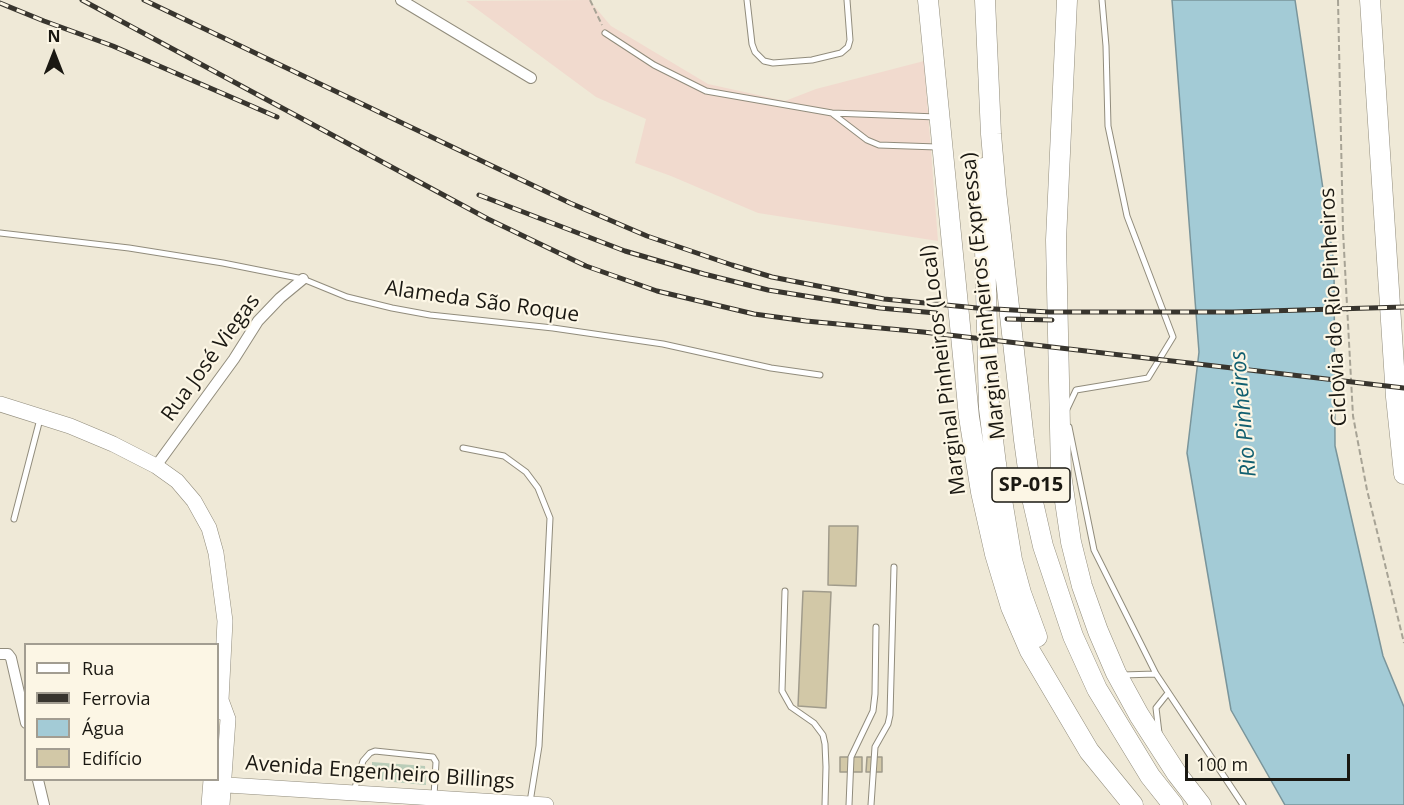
<!DOCTYPE html>
<meta charset="utf-8">
<style>
body{margin:0}
#map{position:relative;width:1404px;height:805px;overflow:hidden;background:#efe9d7;font-family:"Open Sans",sans-serif}
canvas{display:block}
.legend{position:absolute;left:24px;top:643px;width:195px;height:138px;box-sizing:border-box;background:#fcf6e5;border:2px solid #a29d91;margin:0;padding:8px 10px;list-style:none;font-size:18px;color:#1a1812}
.legend li{display:flex;align-items:center;gap:12px;height:30px}
.legend b{width:30px;border:2px solid #a29d91}
.north{position:absolute;left:24px;top:24px;width:60px;height:60px;-webkit-text-stroke:4px #fcf6e5;paint-order:stroke;rotate:0deg;font-size:16px;font-weight:700;line-height:24px;text-align:center;color:#1a1812}
.north::after{content:'';display:block;margin:auto;width:21px;height:27px;background:#1a1812;clip-path:polygon(50% 0,100% 100%,50% 72%,0 100%)}
.scale{position:absolute;left:1185px;top:754px;width:165px;height:27px;box-sizing:border-box;border:3px solid #1a1812;border-top:0;padding-left:8px;font-size:18px;line-height:21px;white-space:nowrap;color:#1a1812;-webkit-text-stroke:4px #fcf6e5;paint-order:stroke}
</style>
<div id="map">
<canvas width="1404" height="805"></canvas>
<ul class="legend">
<li><b style="height:8px;background:#fff"></b>Rua</li>
<li><b style="height:8px;background:#38352e"></b>Ferrovia</li>
<li><b style="height:16px;background:#a3cbd6"></b>Água</li>
<li><b style="height:16px;background:#d2c8a7"></b>Edifício</li>
</ul>
<div class="north">N</div>
<div class="scale">100 m</div>
</div>
<script>
const ctx = document.querySelector('canvas').getContext('2d');
ctx.lineJoin = 'round';
function paint(path, color) { ctx.fillStyle = color; ctx.fill(path, 'evenodd'); }
const poly = rows => new Path2D(rows.map(r => 'M' + r).join(''));
function trace(path, color, width, dash) { ctx.strokeStyle = color; ctx.lineWidth = width; ctx.lineCap = dash ? 'butt' : 'round'; ctx.setLineDash(dash || []); ctx.stroke(path); }
function label(font, color, halo, rows, align = 'center') {
  ctx.font = font + ' "Open Sans",sans-serif'; ctx.lineWidth = 4.5; ctx.setLineDash([]); ctx.textBaseline = 'middle'; ctx.strokeStyle = halo; ctx.fillStyle = color; for (const [text, x, y, turn = 0] of rows) {
    ctx.save(); ctx.translate(x, y); ctx.rotate((+turn || 0) * Math.PI / 180); ctx.textAlign = isNaN(turn) ? turn : align; if (halo) ctx.strokeText(text, 0, 0); ctx.fillText(text, 0, 0); ctx.restore();
  }
}
const industrial = poly([
 [589,0,611,26,708,84,785,101,816,89,924,61,938,241,758,213,671,176,635,163,646,119,596,97,466,1]
]);
const green = poly([
 [372,762,425,766,426,785,372,780]
]);
const water = poly([
 [1172,0,1295,0,1334,263,1335,446,1383,656,1404,707,1404,805,1285,805,1231,710,1187,453,1199,352,1172,0]
]);
const building = poly([
 [829,526,858,526,856,586,828,585,829,526],
 [803,591,831,592,826,708,798,706,803,591],
 [840,757,862,757,862,772,840,772,840,757],
 [867,757,882,757,882,772,866,772,867,757]
]);
const path = poly([
 [590,0,602,25],
 [1338,0,1343,231,1353,416,1367,490,1404,643]
]);
const lane = poly([
 [747,0,752,44,755,52,764,61,773,63,812,60,841,53,848,47,850,40,847,0],
 [605,33,654,65,706,91,832,113,937,117],
 [833,114,867,140,879,145,937,147],
 [0,233,129,248,223,263,303,279,347,297,392,308,430,315,553,328,663,344,771,368,820,375],
 [1067,409,1076,390,1148,378,1173,337,1127,216,1108,126,1106,46,1102,0],
 [1069,427,1094,550,1156,674,1243,805],
 [463,448,504,456,526,472,538,488,550,518,539,746,530,802],
 [14,519,40,419],
 [785,591,782,691,791,707,814,723,823,735,825,744,826,767,825,805],
 [1122,675,1156,674],
 [1159,733,1156,708,1168,693],
 [354,791,363,761,370,753,375,751,433,757,436,762,434,796],
 [849,805,851,757,873,711,875,694,876,627],
 [871,805,875,747,888,724,890,715,894,567]
]);
const street = poly([
 [401,0,531,78],
 [156,466,234,359,258,321,280,298,303,279],
 [0,654,8,654,11,658,26,723],
 [38,780,44,805]
]);
const secondary = poly([
 [0,404,70,426,113,444,156,466,177,481,194,501,209,528,216,553,225,621,221,700,218,712],
 [221,700,228,719,222,805],
 [211,784,546,805],
 [209,805,211,780]
]);
const highway = poly([
 [928,0,969,417,981,492,995,554,1011,607,1030,651,1089,751,1133,805],
 [985,0,991,134,996,191,1024,440,1032,498,1043,546,1073,636,1097,689,1150,776,1173,805],
 [1067,0,1056,240,1061,474,1071,542,1082,586,1098,631,1116,673,1139,715,1177,774,1201,805],
 [1370,0,1396,397,1404,474],
 [983,168,989,408,996,464,1012,560,1021,593,1037,637]
]);
const rail = poly([
 [82,0,488,219,586,266,657,291,754,314,806,321,923,332,1404,388],
 [144,0,570,203,647,236,732,265,772,277,884,299,977,308,1049,312,1233,312,1404,307],
 [0,3,44,21,113,46,277,117],
 [479,195,625,251,704,274,768,290,880,308,936,313],
 [1007,319,1052,320]
]);
const shields = [
 [1031,485,78]
];
const shieldNames = [
 ["SP-015",1031,485]
];
const streetNames = [
 ["Marginal Pinheiros (Expressa)",984,296,-96],
 ["Alameda São Roque",482,302,8],
 ["Ciclovia do Rio Pinheiros",1334,307,-93],
 ["Rua José Viegas",211,358,-54],
 ["Marginal Pinheiros (Local)",944,370,-97],
 ["Avenida Engenheiro Billings",380,773,4]
];
const waterNames = [
 ["Rio Pinheiros",1244,414,-95]
];
paint(industrial, '#f1dace');
paint(green, '#b9ccb8');
paint(water, '#a3cbd6');
trace(water, '#7a959b', 1.5);
paint(building, '#d2c8a7');
trace(building, '#a09b8b', 1.5);
trace(lane, '#918c7c', 7);
trace(street, '#918c7c', 12);
trace(secondary, '#918c7c', 16);
trace(highway, '#918c7c', 21);
trace(path, '#a7a395', 2, [6, 3]);
trace(lane, '#fff', 5);
trace(street, '#fff', 10);
trace(secondary, '#fff', 15);
trace(highway, '#fff', 20);
trace(rail, '#38352e', 5);
trace(rail, '#fcf6e5', 3, [9]);
for (const [x, y, w] of shields) { const box = new Path2D(); box.roundRect(x - w / 2, y - 17, w, 34, 4.5); ctx.fillStyle = '#fcf6e5'; ctx.fill(box); trace(box, '#1a1812', 1.5); }
label('bold 20px', '#1a1812', null, shieldNames);
label('21px', '#1a1812', '#fcf6e5', streetNames);
label('italic 22px', '#105f70', '#fcf6e5', waterNames);
</script>
